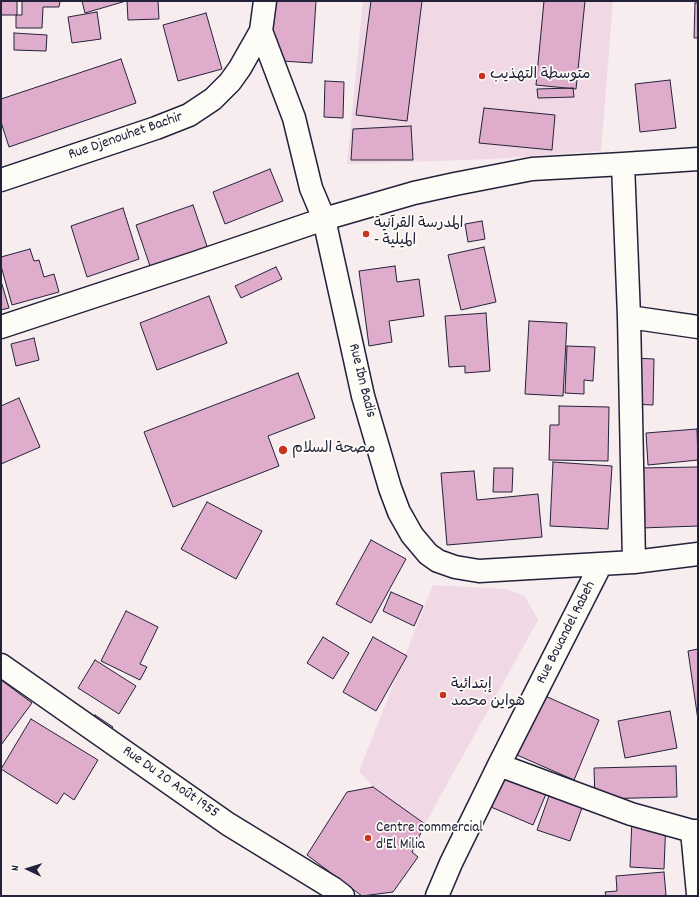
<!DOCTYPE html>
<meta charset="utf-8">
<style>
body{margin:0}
#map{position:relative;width:699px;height:897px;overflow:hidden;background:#f7ecee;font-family:Dekko,sans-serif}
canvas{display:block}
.frame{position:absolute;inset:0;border:2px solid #22223b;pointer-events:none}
.north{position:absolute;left:8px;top:849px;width:40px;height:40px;-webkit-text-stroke:3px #fdfcf7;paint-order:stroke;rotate:274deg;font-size:11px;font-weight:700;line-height:16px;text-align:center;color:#22223b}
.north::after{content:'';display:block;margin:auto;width:14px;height:18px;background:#22223b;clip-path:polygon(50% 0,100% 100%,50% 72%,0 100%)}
</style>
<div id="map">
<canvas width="699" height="897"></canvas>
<div class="frame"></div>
<div class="north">N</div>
</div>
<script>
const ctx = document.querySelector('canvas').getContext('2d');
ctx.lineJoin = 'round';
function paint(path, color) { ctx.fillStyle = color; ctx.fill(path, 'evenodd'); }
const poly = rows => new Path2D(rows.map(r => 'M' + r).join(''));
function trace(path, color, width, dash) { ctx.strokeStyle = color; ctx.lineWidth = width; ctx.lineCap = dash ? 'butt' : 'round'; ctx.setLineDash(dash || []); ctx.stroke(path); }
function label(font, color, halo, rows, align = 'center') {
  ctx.font = font + ' Dekko,"Playpen Sans Arabic",sans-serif'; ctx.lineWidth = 3.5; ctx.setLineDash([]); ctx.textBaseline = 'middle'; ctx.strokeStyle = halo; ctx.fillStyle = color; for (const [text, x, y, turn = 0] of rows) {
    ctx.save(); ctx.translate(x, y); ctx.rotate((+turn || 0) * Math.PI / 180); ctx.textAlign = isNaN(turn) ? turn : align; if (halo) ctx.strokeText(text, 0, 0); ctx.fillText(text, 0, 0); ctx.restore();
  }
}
const built = poly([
 [363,1,613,1,601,151,493,159,347,164],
 [433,585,506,589,525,596,538,620,425,824,373,787,359,771]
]);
const building = poly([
 [1,1,17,1,17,15,1,15,1,1],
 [22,1,60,1,59,7,43,7,42,28,16,28,16,15,22,15,22,1],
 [82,1,126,1,85,13,82,1],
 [127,1,158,1,159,19,128,20,127,1],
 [271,1,316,1,312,63,267,60,271,1],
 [371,1,422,1,407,121,356,115,371,1],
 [544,1,585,1,576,89,536,85,544,1],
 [695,3,698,3,698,38,694,38,695,3],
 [97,12,101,39,72,43,68,17,97,12],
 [206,13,222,69,178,81,163,25,206,13],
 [14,33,47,35,46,51,14,50,14,33],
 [121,59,136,103,9,147,1,122,1,99,121,59],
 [670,80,676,128,640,132,635,84,670,80],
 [325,81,344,82,343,118,324,117,325,81],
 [573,88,574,97,538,98,537,89,573,88],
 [484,108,555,115,552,150,479,143,484,108],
 [411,126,413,160,351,160,353,129,411,126],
 [270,169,283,201,225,224,213,192,270,169],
 [193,205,208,249,151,269,136,225,193,205],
 [123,208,139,259,87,277,71,226,123,208],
 [482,221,485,239,468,242,465,224,482,221],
 [484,247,496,302,461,310,448,255,484,247],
 [30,249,34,261,39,260,44,277,54,274,59,292,12,305,1,266,1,257,30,249],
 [395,266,397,282,419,279,424,316,389,321,392,342,369,346,359,271,395,266],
 [276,267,282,279,241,298,235,286,276,267],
 [1,281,9,308,1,310,1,281],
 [209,296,227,343,157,370,140,323,209,296],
 [486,313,490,371,465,373,465,366,449,367,445,316,486,313],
 [529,321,567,323,563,396,525,394,529,321],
 [34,338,39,360,16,366,11,344,34,338],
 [567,346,595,347,593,381,584,380,584,394,565,393,567,346],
 [633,358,654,359,653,405,631,404,633,358],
 [298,373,315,418,268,436,279,466,173,507,144,432,298,373],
 [19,398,40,447,1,464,1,406,19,398],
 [559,406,609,407,608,461,549,460,550,425,559,425,559,406],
 [697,429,698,460,648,465,646,433,697,429],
 [553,462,612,466,608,529,550,526,553,462],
 [698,467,698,526,641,528,639,468,698,467],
 [494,468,513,468,512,492,493,492,494,468],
 [474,471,477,500,538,494,542,537,447,545,441,473,474,471],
 [207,502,262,531,236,579,181,549,207,502],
 [371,540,406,559,371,623,336,604,371,540],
 [391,592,423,606,414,626,383,611,391,592],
 [126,611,158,627,140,664,147,667,140,680,101,661,126,611],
 [323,637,349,653,333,679,307,663,323,637],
 [373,637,407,656,376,711,343,692,373,637],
 [698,649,698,720,688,651,698,649],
 [95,660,136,686,119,714,78,688,95,660],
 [1,680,32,703,1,745,1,680],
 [543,695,599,720,574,780,517,755,543,695],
 [670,711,677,748,625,758,618,721,670,711],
 [95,715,113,727,107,736,89,724,95,715],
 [31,719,98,760,74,800,64,793,57,804,1,769,31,719],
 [676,766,677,797,595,799,594,768,676,766],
 [504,776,546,794,533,825,491,807,504,776],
 [373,787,425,824,412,852,418,857,393,892,362,896,307,855,347,792,373,787],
 [550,793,583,805,570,841,537,830,550,793],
 [632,818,666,819,664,869,630,867,632,818],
 [664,872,666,895,661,896,606,896,605,892,617,891,616,876,664,872]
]);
const minor = poly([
 [698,159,623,164,532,169,455,184,414,193,324,219,363,396,390,488,399,512,412,535,428,554,438,561,455,567,479,571,634,562,698,554],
 [623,164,629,317,634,562],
 [629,317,698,327],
 [499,765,631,814,692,831,698,831],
 [692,831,698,894],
 [437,896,451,863,499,765,601,564]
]);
const tertiary = poly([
 [1,180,156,128,189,115,213,99,230,82,240,68,261,31,265,1],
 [1,327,195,263,324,219,311,188,294,118,261,31]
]);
const secondary = poly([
 [1,665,228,824,334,889,343,896]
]);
const markers = [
 [482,76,4,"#c8321e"],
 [366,234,4,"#c8321e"],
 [283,450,5,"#c8321e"],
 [443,695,4,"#c8321e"],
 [368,838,4,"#c8321e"]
];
const poiNames = [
 ["متوسطة التهذيب",490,76],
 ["المدرسة القرآنية",374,225],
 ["- الميلية",374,242],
 ["مصحة السلام",292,450],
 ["إبتدائية",451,686],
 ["هواين محمد",451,703],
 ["Centre commercial",376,829],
 ["d'El Milia",376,846]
];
const streetNames = [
 ["Rue Djenouhet Bachir",126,137,-19],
 ["Rue Ibn Badis",361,381,76],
 ["Rue Bouandel Rabeh",567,633,-63],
 ["Rue Du 20 Août 1955",170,783,35]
];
paint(built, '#f0d9e4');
paint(building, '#dfadcb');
trace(building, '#22223b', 1);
trace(minor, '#22223b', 25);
trace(tertiary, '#22223b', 25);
trace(secondary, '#22223b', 25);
trace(minor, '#fdfcf7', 22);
trace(tertiary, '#fdfcf7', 22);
trace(secondary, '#fdfcf7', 22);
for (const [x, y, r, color] of markers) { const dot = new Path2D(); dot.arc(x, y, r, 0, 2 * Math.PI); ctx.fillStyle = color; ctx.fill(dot); trace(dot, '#fdfcf7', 1.5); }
label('15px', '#22223b', '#fdfcf7', poiNames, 'left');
label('15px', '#22223b', '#fdfcf7', streetNames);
</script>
